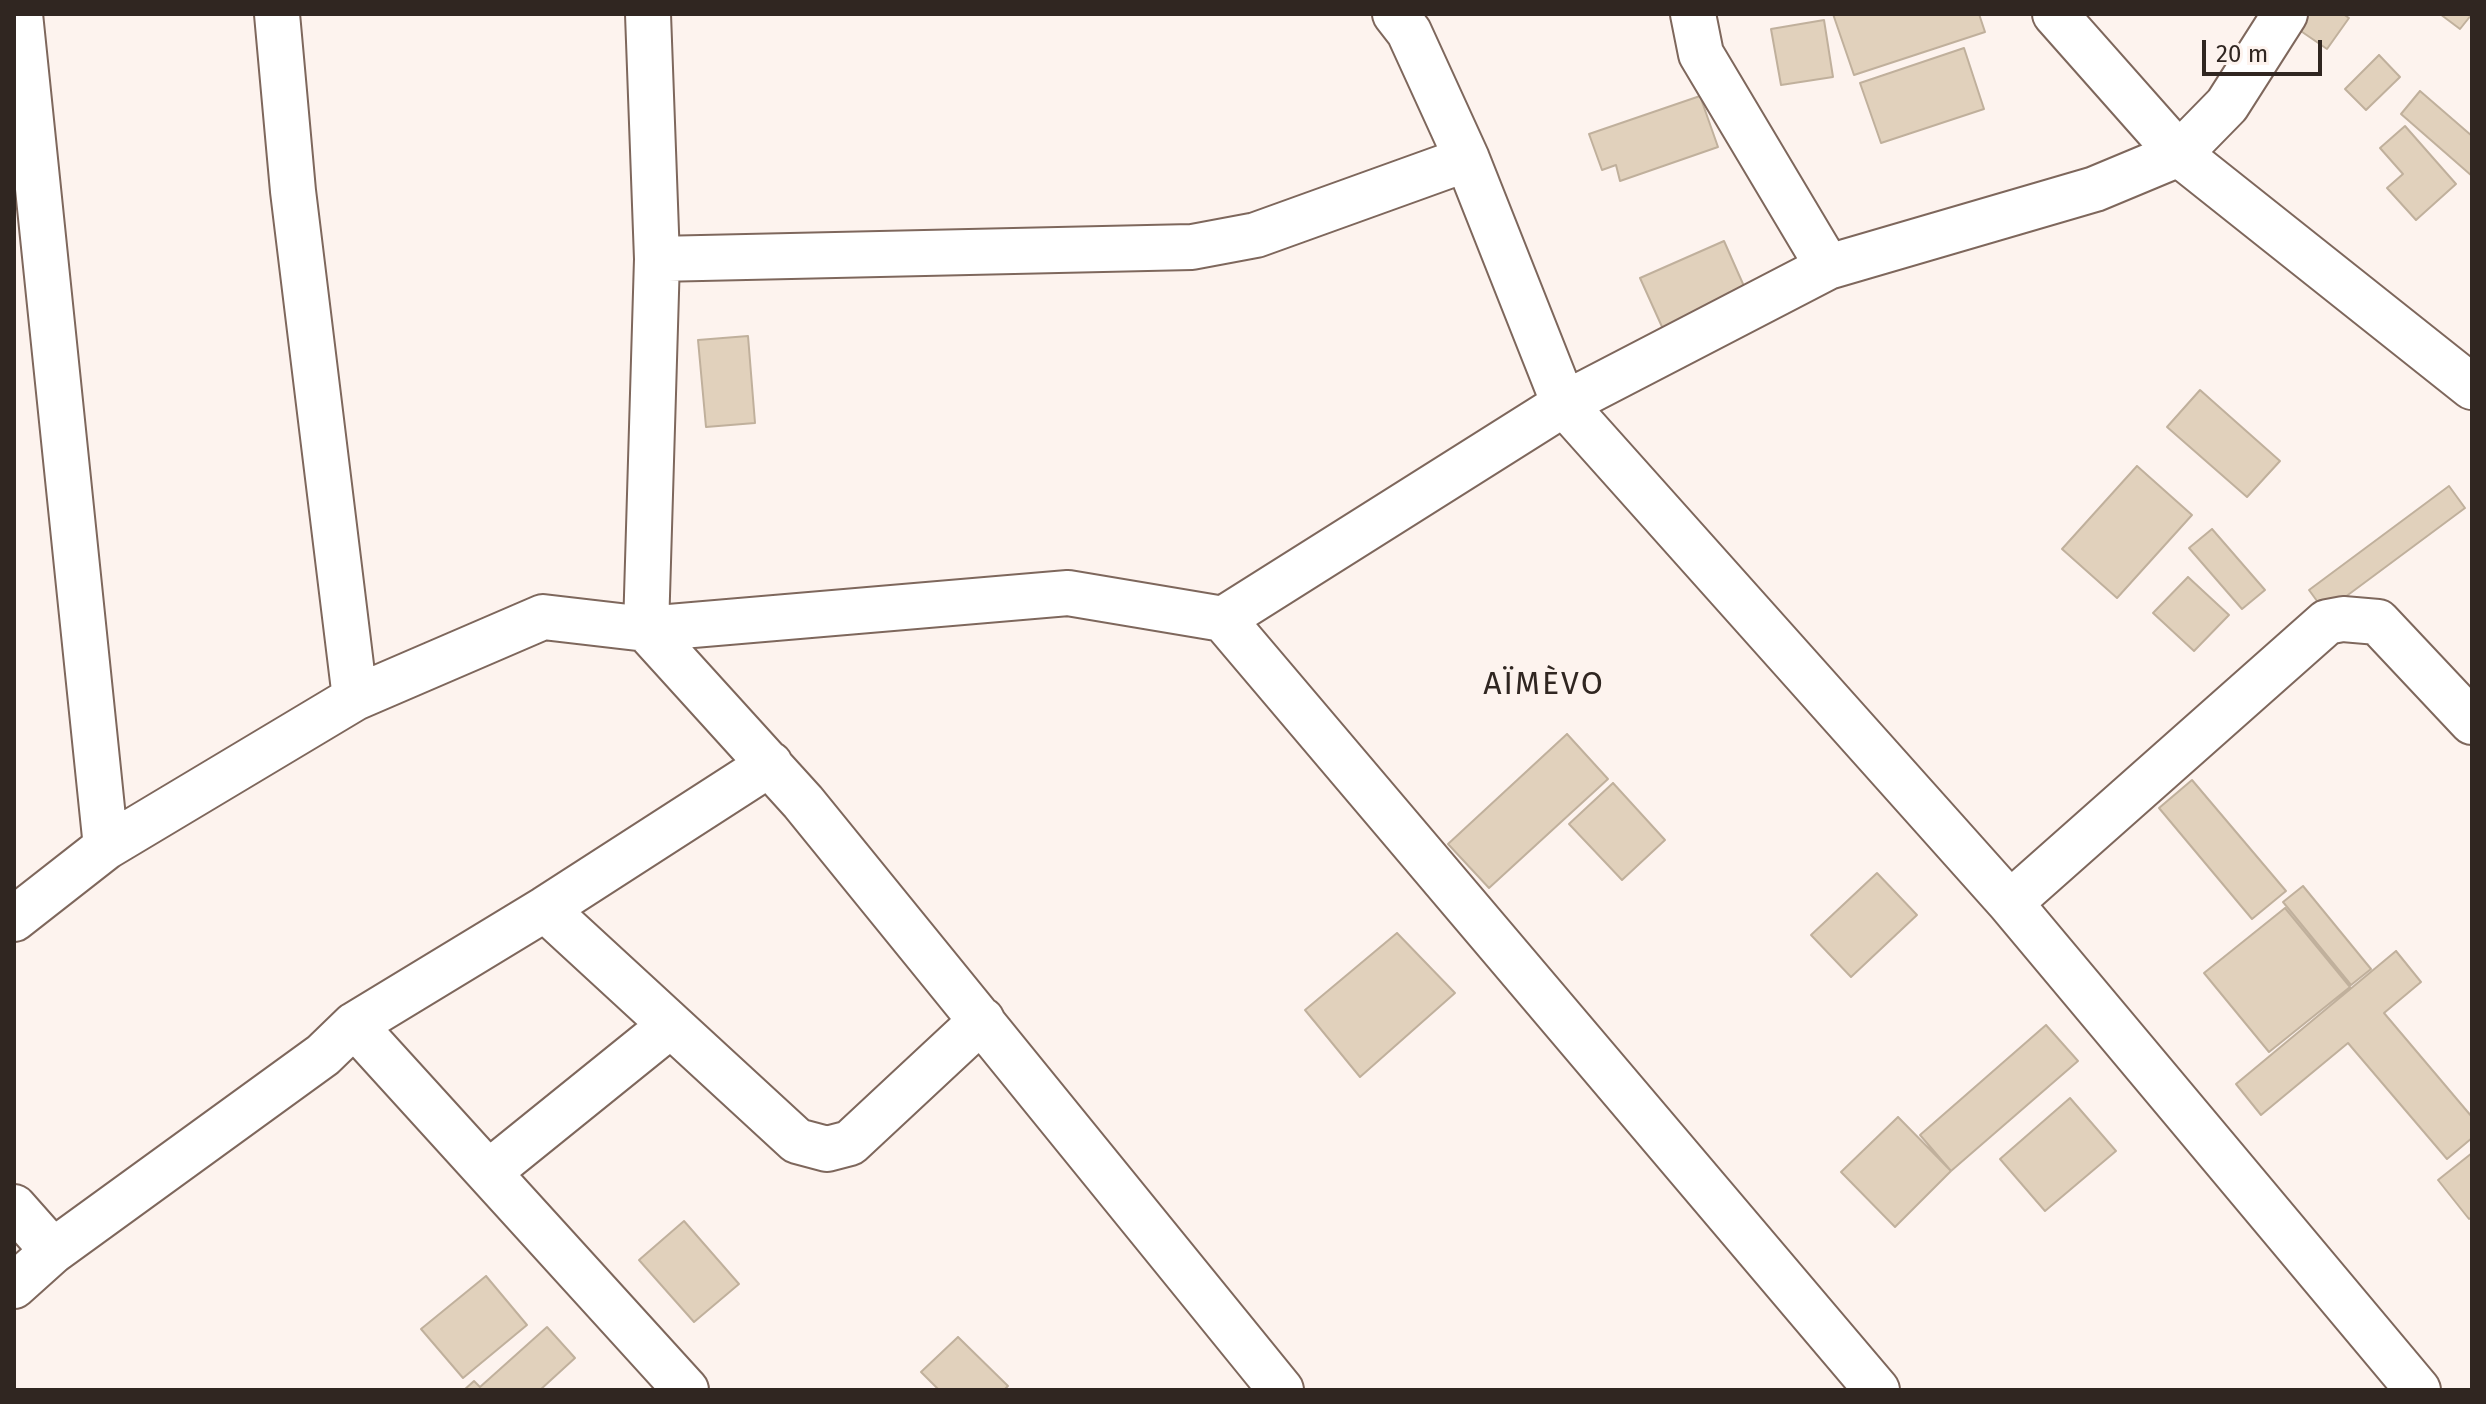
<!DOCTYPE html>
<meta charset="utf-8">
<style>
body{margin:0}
#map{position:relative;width:2486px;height:1404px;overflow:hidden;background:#fdf3ee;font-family:"Fira Sans",sans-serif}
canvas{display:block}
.frame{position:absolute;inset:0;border:16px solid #302621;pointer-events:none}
.scale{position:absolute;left:2202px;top:40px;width:120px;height:36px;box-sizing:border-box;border:4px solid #302621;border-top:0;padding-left:10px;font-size:24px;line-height:28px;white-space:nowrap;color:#302621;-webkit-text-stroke:6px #fdf3ee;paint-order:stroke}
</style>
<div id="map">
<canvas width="2486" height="1404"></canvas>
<div class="frame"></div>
<div class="scale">20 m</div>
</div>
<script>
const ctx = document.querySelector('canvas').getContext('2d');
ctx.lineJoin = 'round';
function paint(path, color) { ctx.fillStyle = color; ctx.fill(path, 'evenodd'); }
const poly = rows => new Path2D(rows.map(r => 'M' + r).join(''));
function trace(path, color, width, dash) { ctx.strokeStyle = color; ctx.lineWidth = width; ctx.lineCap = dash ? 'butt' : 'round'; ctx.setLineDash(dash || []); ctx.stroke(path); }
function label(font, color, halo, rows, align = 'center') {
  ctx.font = font + ' "Fira Sans",sans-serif'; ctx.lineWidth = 6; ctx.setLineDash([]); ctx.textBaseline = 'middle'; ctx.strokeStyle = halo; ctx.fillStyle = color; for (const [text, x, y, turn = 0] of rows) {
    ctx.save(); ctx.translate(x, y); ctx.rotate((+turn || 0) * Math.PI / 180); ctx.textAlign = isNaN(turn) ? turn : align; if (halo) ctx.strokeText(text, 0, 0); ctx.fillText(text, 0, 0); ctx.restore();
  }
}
const building = poly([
 [1833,14,1979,14,1985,32,1854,75,1833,14],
 [2300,14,2343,14,2349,18,2327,49,2292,25,2300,14],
 [2440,14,2472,14,2460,29,2440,14],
 [1824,20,1833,77,1781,85,1771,29,1824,20],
 [1964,48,1984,109,1881,143,1860,83,1964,48],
 [2379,55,2400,77,2366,110,2345,89,2379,55],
 [2420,91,2472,136,2472,176,2401,114,2420,91],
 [1700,96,1718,147,1620,181,1616,165,1602,170,1589,134,1700,96],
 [2405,126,2456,184,2416,220,2387,188,2403,174,2380,148,2405,126],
 [1724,241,1747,293,1663,329,1640,278,1724,241],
 [748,336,755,423,706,427,698,340,748,336],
 [2200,390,2280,461,2247,497,2167,427,2200,390],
 [2137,466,2192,515,2117,598,2062,549,2137,466],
 [2449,486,2465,508,2325,612,2309,590,2449,486],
 [2212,529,2265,590,2242,609,2189,548,2212,529],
 [2188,577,2229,615,2194,651,2153,613,2188,577],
 [1567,734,1608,779,1489,888,1448,844,1567,734],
 [2192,780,2286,891,2252,919,2159,808,2192,780],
 [1613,783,1665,840,1622,880,1569,824,1613,783],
 [1877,873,1917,915,1851,977,1811,935,1877,873],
 [2303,886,2371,969,2351,985,2283,902,2303,886],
 [2285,908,2350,987,2269,1052,2204,973,2285,908],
 [1397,933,1455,993,1360,1077,1305,1010,1397,933],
 [2396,951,2421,982,2384,1013,2472,1117,2472,1138,2447,1159,2348,1043,2261,1115,2236,1084,2396,951],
 [2046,1025,2078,1061,1951,1171,1920,1135,2046,1025],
 [2070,1098,2116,1151,2045,1211,2000,1159,2070,1098],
 [1898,1117,1951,1171,1895,1227,1841,1172,1898,1117],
 [2472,1153,2472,1217,2469,1219,2438,1180,2472,1153],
 [684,1221,739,1284,694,1322,639,1260,684,1221],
 [486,1276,527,1325,463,1378,421,1329,486,1276],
 [547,1327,575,1358,540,1390,464,1390,474,1381,480,1387,547,1327],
 [958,1337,1008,1386,1004,1390,939,1390,921,1372,958,1337]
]);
const street = poly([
 [20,14,106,847],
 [277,14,293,191,355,698],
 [648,14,657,259,646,629,803,802,1281,1390],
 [1395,14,1409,32,1467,159,1564,404,2010,903,2418,1390],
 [1693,14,1701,54,1828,267],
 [2055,14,2179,154,2472,387],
 [657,259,1192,247,1256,235,1467,159],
 [1223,619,1877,1390],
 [2010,903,2327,622,2343,619,2378,622,2472,722],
 [545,909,797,1141,827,1149,850,1143,982,1020],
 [14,919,106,847,355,698,543,617,646,629,1068,593,1223,619,1564,404,1828,267,2095,189,2179,154,2227,105,2285,14],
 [354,1025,686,1390],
 [489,1172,671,1025],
 [14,1207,53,1251],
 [14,1286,53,1251,323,1055,354,1025,545,909,770,764]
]);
const quarterNames = [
 ["AÏMÈVO",1544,685]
];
paint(building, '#e1d1bc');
trace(building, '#c0b09c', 2);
trace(street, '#7e675c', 48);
trace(street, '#fff', 44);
ctx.letterSpacing = '2px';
label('32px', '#302621', '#fdf3ee', quarterNames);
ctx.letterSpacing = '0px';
</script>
